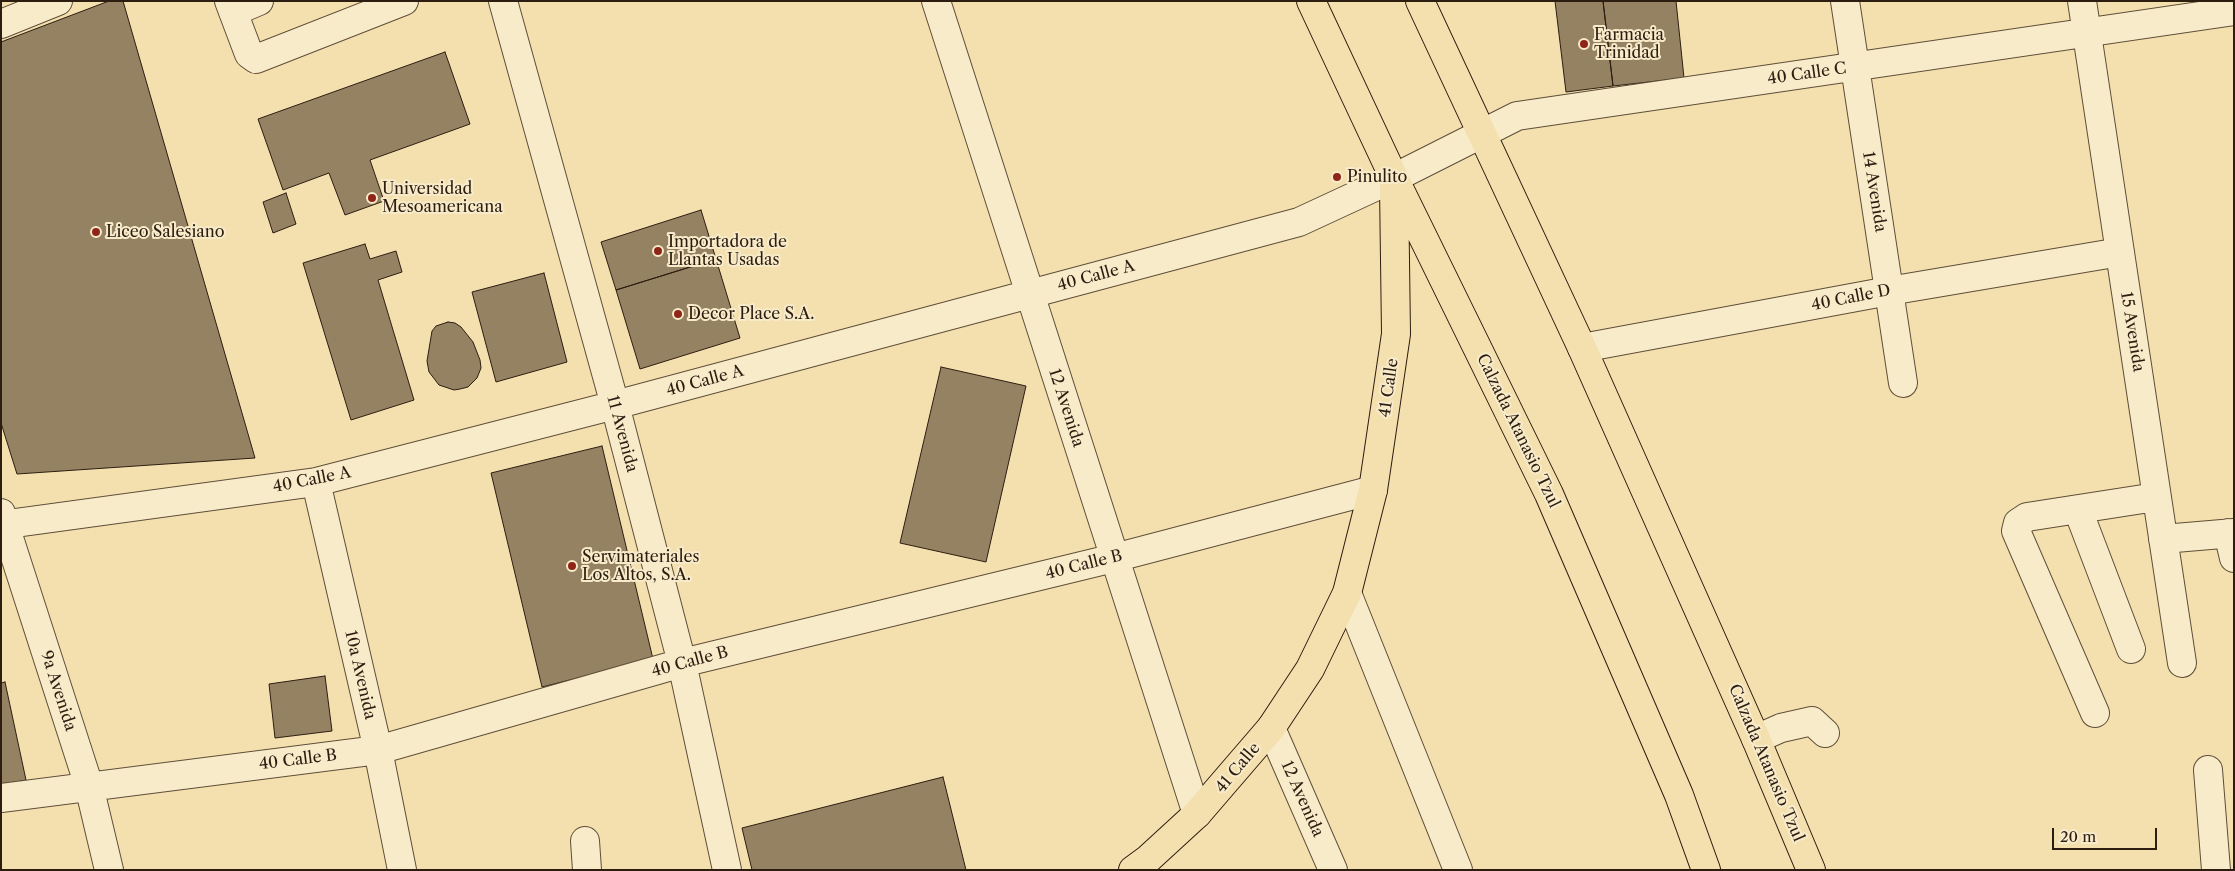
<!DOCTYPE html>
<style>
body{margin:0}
#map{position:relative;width:2235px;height:871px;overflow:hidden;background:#f4e0ae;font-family:"Libre Caslon Text",serif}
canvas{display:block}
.frame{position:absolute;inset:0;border:2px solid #2d1d11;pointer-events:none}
.scale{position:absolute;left:2052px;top:828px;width:105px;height:22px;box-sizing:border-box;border:2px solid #2d1d11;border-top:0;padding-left:6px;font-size:15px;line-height:18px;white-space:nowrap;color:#2d1d11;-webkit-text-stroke:4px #f8ebca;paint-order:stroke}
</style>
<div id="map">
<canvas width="2235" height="871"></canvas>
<div class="frame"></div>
<div class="scale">20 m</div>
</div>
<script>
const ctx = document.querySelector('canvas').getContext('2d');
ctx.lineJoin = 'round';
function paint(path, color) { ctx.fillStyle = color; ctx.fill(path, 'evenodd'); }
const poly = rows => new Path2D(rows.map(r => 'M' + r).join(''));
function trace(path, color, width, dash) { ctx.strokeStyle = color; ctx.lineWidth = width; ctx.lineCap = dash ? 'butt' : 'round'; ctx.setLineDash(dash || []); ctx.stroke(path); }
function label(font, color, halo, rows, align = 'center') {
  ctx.font = font + ' "Libre Caslon Text",serif'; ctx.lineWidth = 4; ctx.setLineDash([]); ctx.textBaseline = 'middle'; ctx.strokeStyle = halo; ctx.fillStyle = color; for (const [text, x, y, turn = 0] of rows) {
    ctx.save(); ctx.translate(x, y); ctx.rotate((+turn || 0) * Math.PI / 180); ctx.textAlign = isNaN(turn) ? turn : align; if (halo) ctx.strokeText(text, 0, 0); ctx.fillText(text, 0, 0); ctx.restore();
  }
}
const building = poly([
 [109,1,123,1,255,458,17,474,1,423,1,42,109,1],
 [1555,1,1603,1,1613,86,1566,92,1555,1],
 [1603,1,1676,1,1684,78,1613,86,1603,1],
 [445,52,470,124,370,160,384,201,345,215,329,173,283,190,258,119,445,52],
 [286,193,296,224,273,233,263,202,286,193],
 [701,210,716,259,616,290,601,242,701,210],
 [365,244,370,259,396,251,402,272,378,280,414,400,351,420,303,263,365,244],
 [716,259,740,338,640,369,616,290,716,259],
 [544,273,567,362,496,382,472,292,544,273],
 [448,322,455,323,461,327,473,342,480,360,481,368,477,378,468,387,460,389,454,390,439,385,429,372,427,361,432,331,436,326,448,322],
 [941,367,1026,386,986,562,900,543,941,367],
 [602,446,653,659,542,687,491,473,602,446],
 [325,676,332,731,275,738,269,684,325,676],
 [5,682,26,780,1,785,1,683,5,682],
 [943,777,966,870,752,870,742,828,943,777]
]);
const minor = poly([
 [229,1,249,54,256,59,404,1],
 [503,1,615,405,682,663,727,870],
 [936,1,1197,814],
 [1845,1,1903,383],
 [2082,1,2182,663],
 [233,12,259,1],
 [1,24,58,1],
 [1582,348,1889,291,2120,252],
 [316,482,378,750,402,870],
 [2078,510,2131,649],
 [1,513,89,786,109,870],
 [1,525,316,482,615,405,1299,222,1394,178,1517,116,2234,11],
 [2228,533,2234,558],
 [2163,539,2234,533],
 [1347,593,1458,870],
 [2095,713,2016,531,2018,523,2027,517,2156,497],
 [1271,728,1333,870],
 [1756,739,1781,728,1812,721,1825,733],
 [2208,770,2216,870],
 [1,798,378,750,682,663,1114,558,1373,490],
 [585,841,587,870]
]);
const major = poly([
 [1311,1,1394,178,1549,494,1679,795,1706,870],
 [1420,1,1582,348,1756,739,1811,870],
 [1133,870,1148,859,1197,814,1271,728,1310,669,1347,593,1373,490,1396,334,1394,187]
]);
const markers = [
 [1584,44,5,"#8f2418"],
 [1337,177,5,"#8f2418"],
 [372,198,5,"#8f2418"],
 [96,232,5,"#8f2418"],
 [658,251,5,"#8f2418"],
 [678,314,5,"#8f2418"],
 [572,566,5,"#8f2418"]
];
const poiNames = [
 ["Farmacia",1594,35],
 ["Trinidad",1594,53],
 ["Pinulito",1347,177],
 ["Universidad",382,189],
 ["Mesoamericana",382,207],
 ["Liceo Salesiano",106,232],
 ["Importadora de",668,242],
 ["Llantas Usadas",668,260],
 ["Decor Place S.A.",688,314],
 ["Servimateriales",582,557],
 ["Los Altos, S.A.",582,575]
];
const streetNames = [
 ["40 Calle C",1807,74,-8],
 ["14 Avenida",1874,192,81],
 ["40 Calle A",1096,276,-15],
 ["40 Calle D",1851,298,-11],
 ["15 Avenida",2132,332,81],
 ["40 Calle A",705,381,-15],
 ["41 Calle",1389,388,-82],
 ["12 Avenida",1066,408,72],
 ["Calzada Atanasio Tzul",1518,431,64],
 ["11 Avenida",622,434,75],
 ["40 Calle A",312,480,-11],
 ["40 Calle B",1084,565,-14],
 ["40 Calle B",690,662,-15],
 ["10a Avenida",360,675,77],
 ["9a Avenida",58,691,72],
 ["40 Calle B",298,760,-7],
 ["Calzada Atanasio Tzul",1766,763,67],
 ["41 Calle",1238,768,-50],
 ["12 Avenida",1302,799,66]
];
paint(building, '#948263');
trace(building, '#2d1d11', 1);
trace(minor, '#5f4e38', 30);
trace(major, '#2d1d11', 30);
trace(minor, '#f8ebca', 28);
trace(major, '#f4e0ae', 28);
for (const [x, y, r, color] of markers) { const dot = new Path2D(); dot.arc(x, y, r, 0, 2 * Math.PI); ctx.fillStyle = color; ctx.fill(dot); trace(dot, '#f8ebca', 2); }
label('16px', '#2d1d11', '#f8ebca', poiNames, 'left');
label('16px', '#2d1d11', '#f8ebca', streetNames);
</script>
